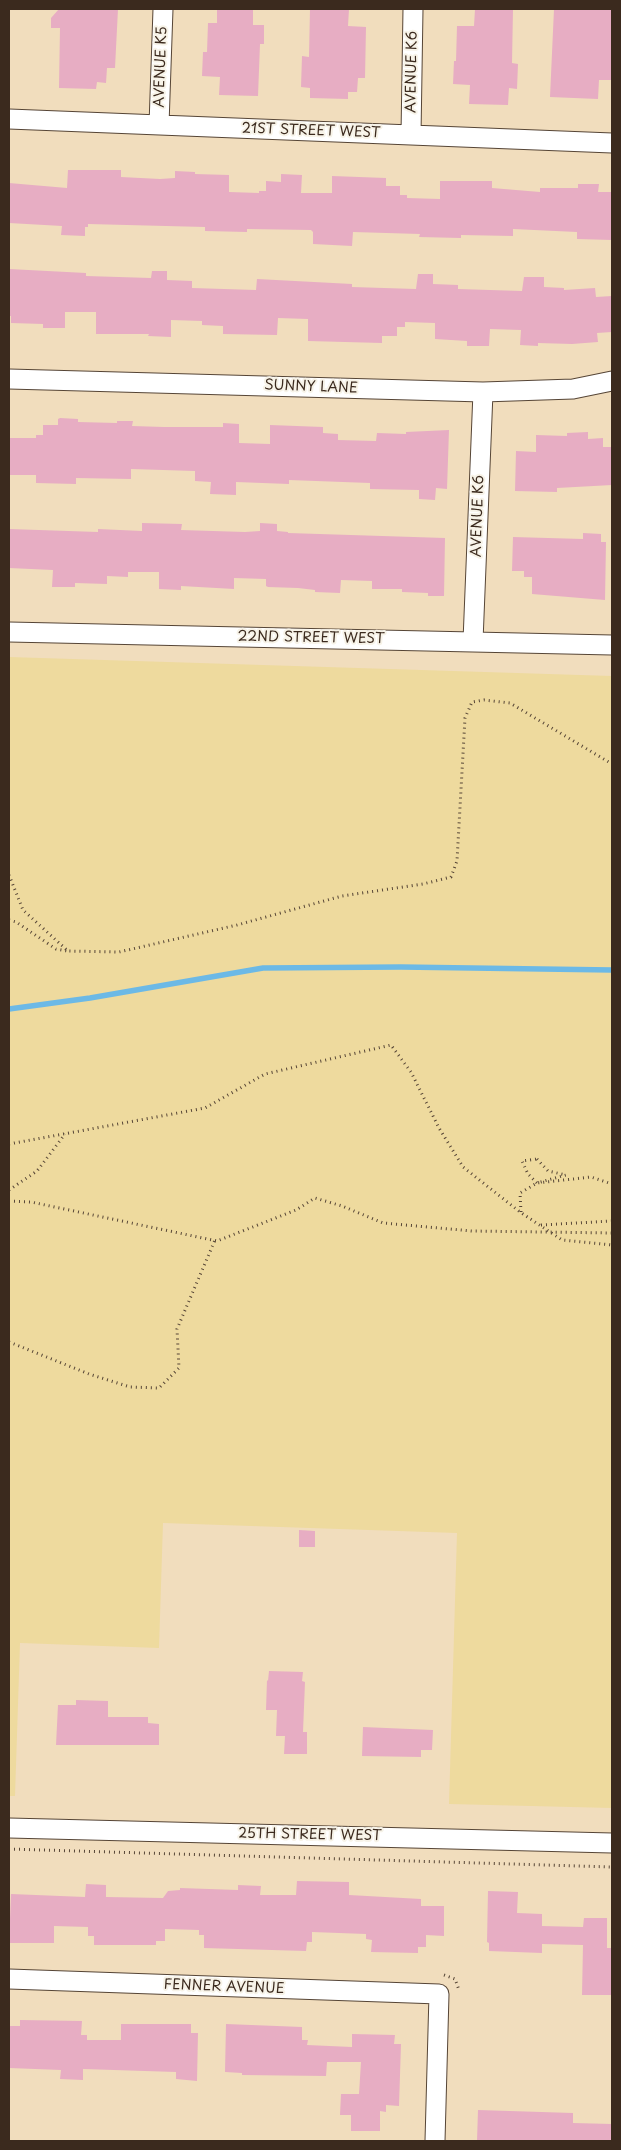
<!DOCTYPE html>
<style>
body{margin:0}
#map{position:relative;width:621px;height:2150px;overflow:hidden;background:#f1ddbd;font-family:"Playpen Sans",sans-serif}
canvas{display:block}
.frame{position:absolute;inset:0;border:10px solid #3b2a1e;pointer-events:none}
</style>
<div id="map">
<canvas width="621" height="2150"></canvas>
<div class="frame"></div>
</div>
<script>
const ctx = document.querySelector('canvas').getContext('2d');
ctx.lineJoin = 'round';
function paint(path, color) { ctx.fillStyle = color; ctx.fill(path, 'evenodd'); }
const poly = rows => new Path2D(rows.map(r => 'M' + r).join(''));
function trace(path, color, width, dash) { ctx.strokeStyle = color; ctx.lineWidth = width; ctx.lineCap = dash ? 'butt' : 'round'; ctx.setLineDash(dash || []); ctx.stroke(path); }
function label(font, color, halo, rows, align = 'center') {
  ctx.font = font + ' "Playpen Sans",sans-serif'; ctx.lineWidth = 4; ctx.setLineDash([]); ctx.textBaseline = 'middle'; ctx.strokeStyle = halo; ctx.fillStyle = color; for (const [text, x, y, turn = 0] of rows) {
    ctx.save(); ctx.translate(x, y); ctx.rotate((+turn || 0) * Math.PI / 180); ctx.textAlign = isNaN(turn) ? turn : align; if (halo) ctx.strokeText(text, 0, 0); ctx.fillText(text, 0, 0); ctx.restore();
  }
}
const sand = poly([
 [9,657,612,676,612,1808,449,1804,457,1533,163,1523,159,1648,20,1643,15,1796,9,1796]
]);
const stream = poly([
 [9,1009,90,998,263,968,401,967,612,970]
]);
const building = poly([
 [59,9,118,9,115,68,107,68,106,83,97,82,96,89,59,88,60,28,51,28,51,18],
 [217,9,253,9,253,25,264,25,264,44,260,44,258,96,219,95,220,77,202,76,203,52,207,52,208,23,217,23],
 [310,9,349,9,348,26,366,27,365,78,358,78,357,92,348,92,348,99,310,98,310,88,301,87,302,56,309,57],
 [475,9,513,9,512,63,518,64,517,89,509,88,508,105,469,104,470,85,453,84,454,61,456,61,457,26,474,26],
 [554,9,611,10,612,80,599,80,598,99,550,97],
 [68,170,121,170,121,177,160,179,175,178,175,171,195,172,195,174,229,175,229,192,259,193,259,191,266,191,266,181,281,182,281,174,302,175,301,193,332,193,332,176,386,178,386,186,400,186,400,195,407,195,407,198,440,199,440,181,492,181,492,188,540,192,540,188,578,188,578,184,599,184,598,192,612,192,612,240,577,239,577,232,513,229,513,236,461,235,461,238,419,237,420,234,353,232,352,246,313,244,313,232,311,230,247,229,247,232,205,231,205,227,88,224,88,227,85,227,85,236,61,235,62,226,9,223,9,183,67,188],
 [9,269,86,273,86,276,151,278,152,271,167,271,167,280,192,281,192,288,256,290,257,279,352,284,352,287,416,289,418,274,433,274,433,284,458,285,458,289,522,291,524,277,544,277,544,287,564,288,564,290,595,288,596,297,612,296,612,332,597,333,598,342,572,344,538,343,538,346,520,345,521,330,490,329,489,346,467,346,467,341,435,339,435,323,405,322,405,327,397,327,397,336,382,336,382,343,308,341,308,319,278,318,277,335,223,334,223,326,202,325,202,321,171,320,171,337,148,336,149,334,96,334,96,312,65,312,65,328,43,328,43,324,11,323,11,316,9,316],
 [60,418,78,419,78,422,117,423,117,421,133,421,132,426,164,427,223,427,223,423,239,424,239,443,270,444,270,425,323,427,323,433,338,434,338,440,376,441,377,433,406,434,406,432,449,430,447,489,436,488,435,500,419,499,419,490,370,489,370,483,289,480,289,484,236,482,236,495,210,494,211,482,195,481,195,471,131,469,131,479,76,478,76,484,36,483,36,475,9,475,9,438,36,438,36,435,43,435,43,425,58,425,58,419],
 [588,432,588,439,603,438,603,447,611,447,612,485,557,488,557,492,515,491,516,451,536,452,536,435,567,436,567,433],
 [142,523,182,524,181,530,245,532,260,531,260,523,277,524,277,531,288,532,288,533,445,538,444,596,428,596,428,593,402,592,402,589,372,589,372,581,341,580,340,593,315,592,315,590,298,588,268,587,266,586,266,579,234,578,234,589,181,586,181,590,159,589,159,572,128,572,128,577,107,576,107,584,75,583,75,587,52,587,53,570,9,568,9,529,98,532,98,529,142,531],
 [583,533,601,534,601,542,606,542,605,600,532,594,532,577,524,577,524,571,512,571,513,537,583,539],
 [299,1530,315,1531,315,1547,299,1547],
 [269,1671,303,1672,302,1681,305,1682,303,1732,307,1732,307,1754,284,1754,285,1736,276,1736,277,1710,266,1710,267,1680,268,1681],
 [76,1700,108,1701,108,1717,148,1717,148,1723,159,1724,159,1745,56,1745,58,1705,76,1705],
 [363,1727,433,1730,432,1750,421,1750,421,1757,362,1756],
 [297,1881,349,1882,349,1895,421,1899,421,1906,444,1906,444,1936,426,1935,426,1947,418,1947,418,1953,371,1952,372,1940,366,1939,366,1934,312,1932,312,1942,307,1942,306,1951,204,1948,204,1935,199,1935,199,1930,165,1929,165,1941,156,1941,156,1945,94,1945,94,1936,88,1936,88,1927,54,1926,54,1943,9,1943,11,1894,85,1897,86,1884,106,1885,106,1897,163,1898,168,1891,180,1890,180,1888,238,1890,238,1885,261,1886,260,1895,296,1895],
 [488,1891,518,1892,517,1913,542,1914,542,1926,583,1927,584,1918,607,1918,607,1948,612,1948,612,1995,582,1995,583,1945,542,1944,542,1953,489,1951,489,1943,487,1942],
 [20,2020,82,2021,81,2035,87,2035,87,2040,121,2040,121,2024,191,2024,191,2033,198,2033,197,2081,176,2079,176,2072,83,2069,83,2080,60,2079,61,2070,9,2068,10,2026,20,2026],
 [226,2024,302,2027,302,2040,308,2040,307,2045,352,2047,352,2034,395,2035,394,2044,401,2044,399,2106,386,2105,386,2112,380,2111,380,2131,351,2131,351,2115,340,2115,341,2094,359,2094,361,2062,327,2062,326,2076,242,2075,242,2073,225,2072],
 [478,2110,573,2113,573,2123,612,2124,612,2141,477,2141]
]);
const path = poly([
 [9,875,23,910,68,951,119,952,237,925,342,896,423,884,451,877,457,861,465,718,472,702,484,700,510,703,612,764],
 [9,920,16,922,56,949,67,951],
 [9,1144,205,1108,265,1074,391,1045,411,1072,439,1128,463,1167,520,1212,562,1240,612,1245],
 [537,1159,548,1171,566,1175,537,1183,528,1174,522,1161,537,1159],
 [9,1190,37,1171,65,1134],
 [9,1201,31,1202,217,1241,296,1210,315,1198,342,1206,383,1223,472,1231,612,1233],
 [521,1212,520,1193,537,1183,591,1177,612,1184],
 [541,1225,612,1221],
 [9,1342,89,1374,130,1387,159,1388,179,1368,177,1329,215,1240],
 [9,1849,612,1867],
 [444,1975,455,1979,459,1990]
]);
const minor = poly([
 [9,119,612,143],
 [159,125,163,9],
 [411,135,413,9],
 [9,379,483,392,573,389,612,381],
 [9,632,612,645],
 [473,641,483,392],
 [9,1828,612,1843],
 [9,1979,439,1994,435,2141]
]);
const streetNames = [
 ["AVENUE K5",161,67,-88],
 ["AVENUE K6",412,72,-89],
 ["21ST STREET WEST",311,131,2],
 ["SUNNY LANE",311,387,2],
 ["AVENUE K6",478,516,-88],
 ["22ND STREET WEST",311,638,1],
 ["25TH STREET WEST",310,1835,1],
 ["FENNER AVENUE",224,1987,2]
];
paint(sand, '#eeda9e');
trace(stream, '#6cb9e6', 5.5);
paint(building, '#e7adc3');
trace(minor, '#564536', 21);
trace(path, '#564536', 3, [1, 4]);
trace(minor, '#fff', 19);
label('14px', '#3b2a1e', '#f7f3e8', streetNames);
</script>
